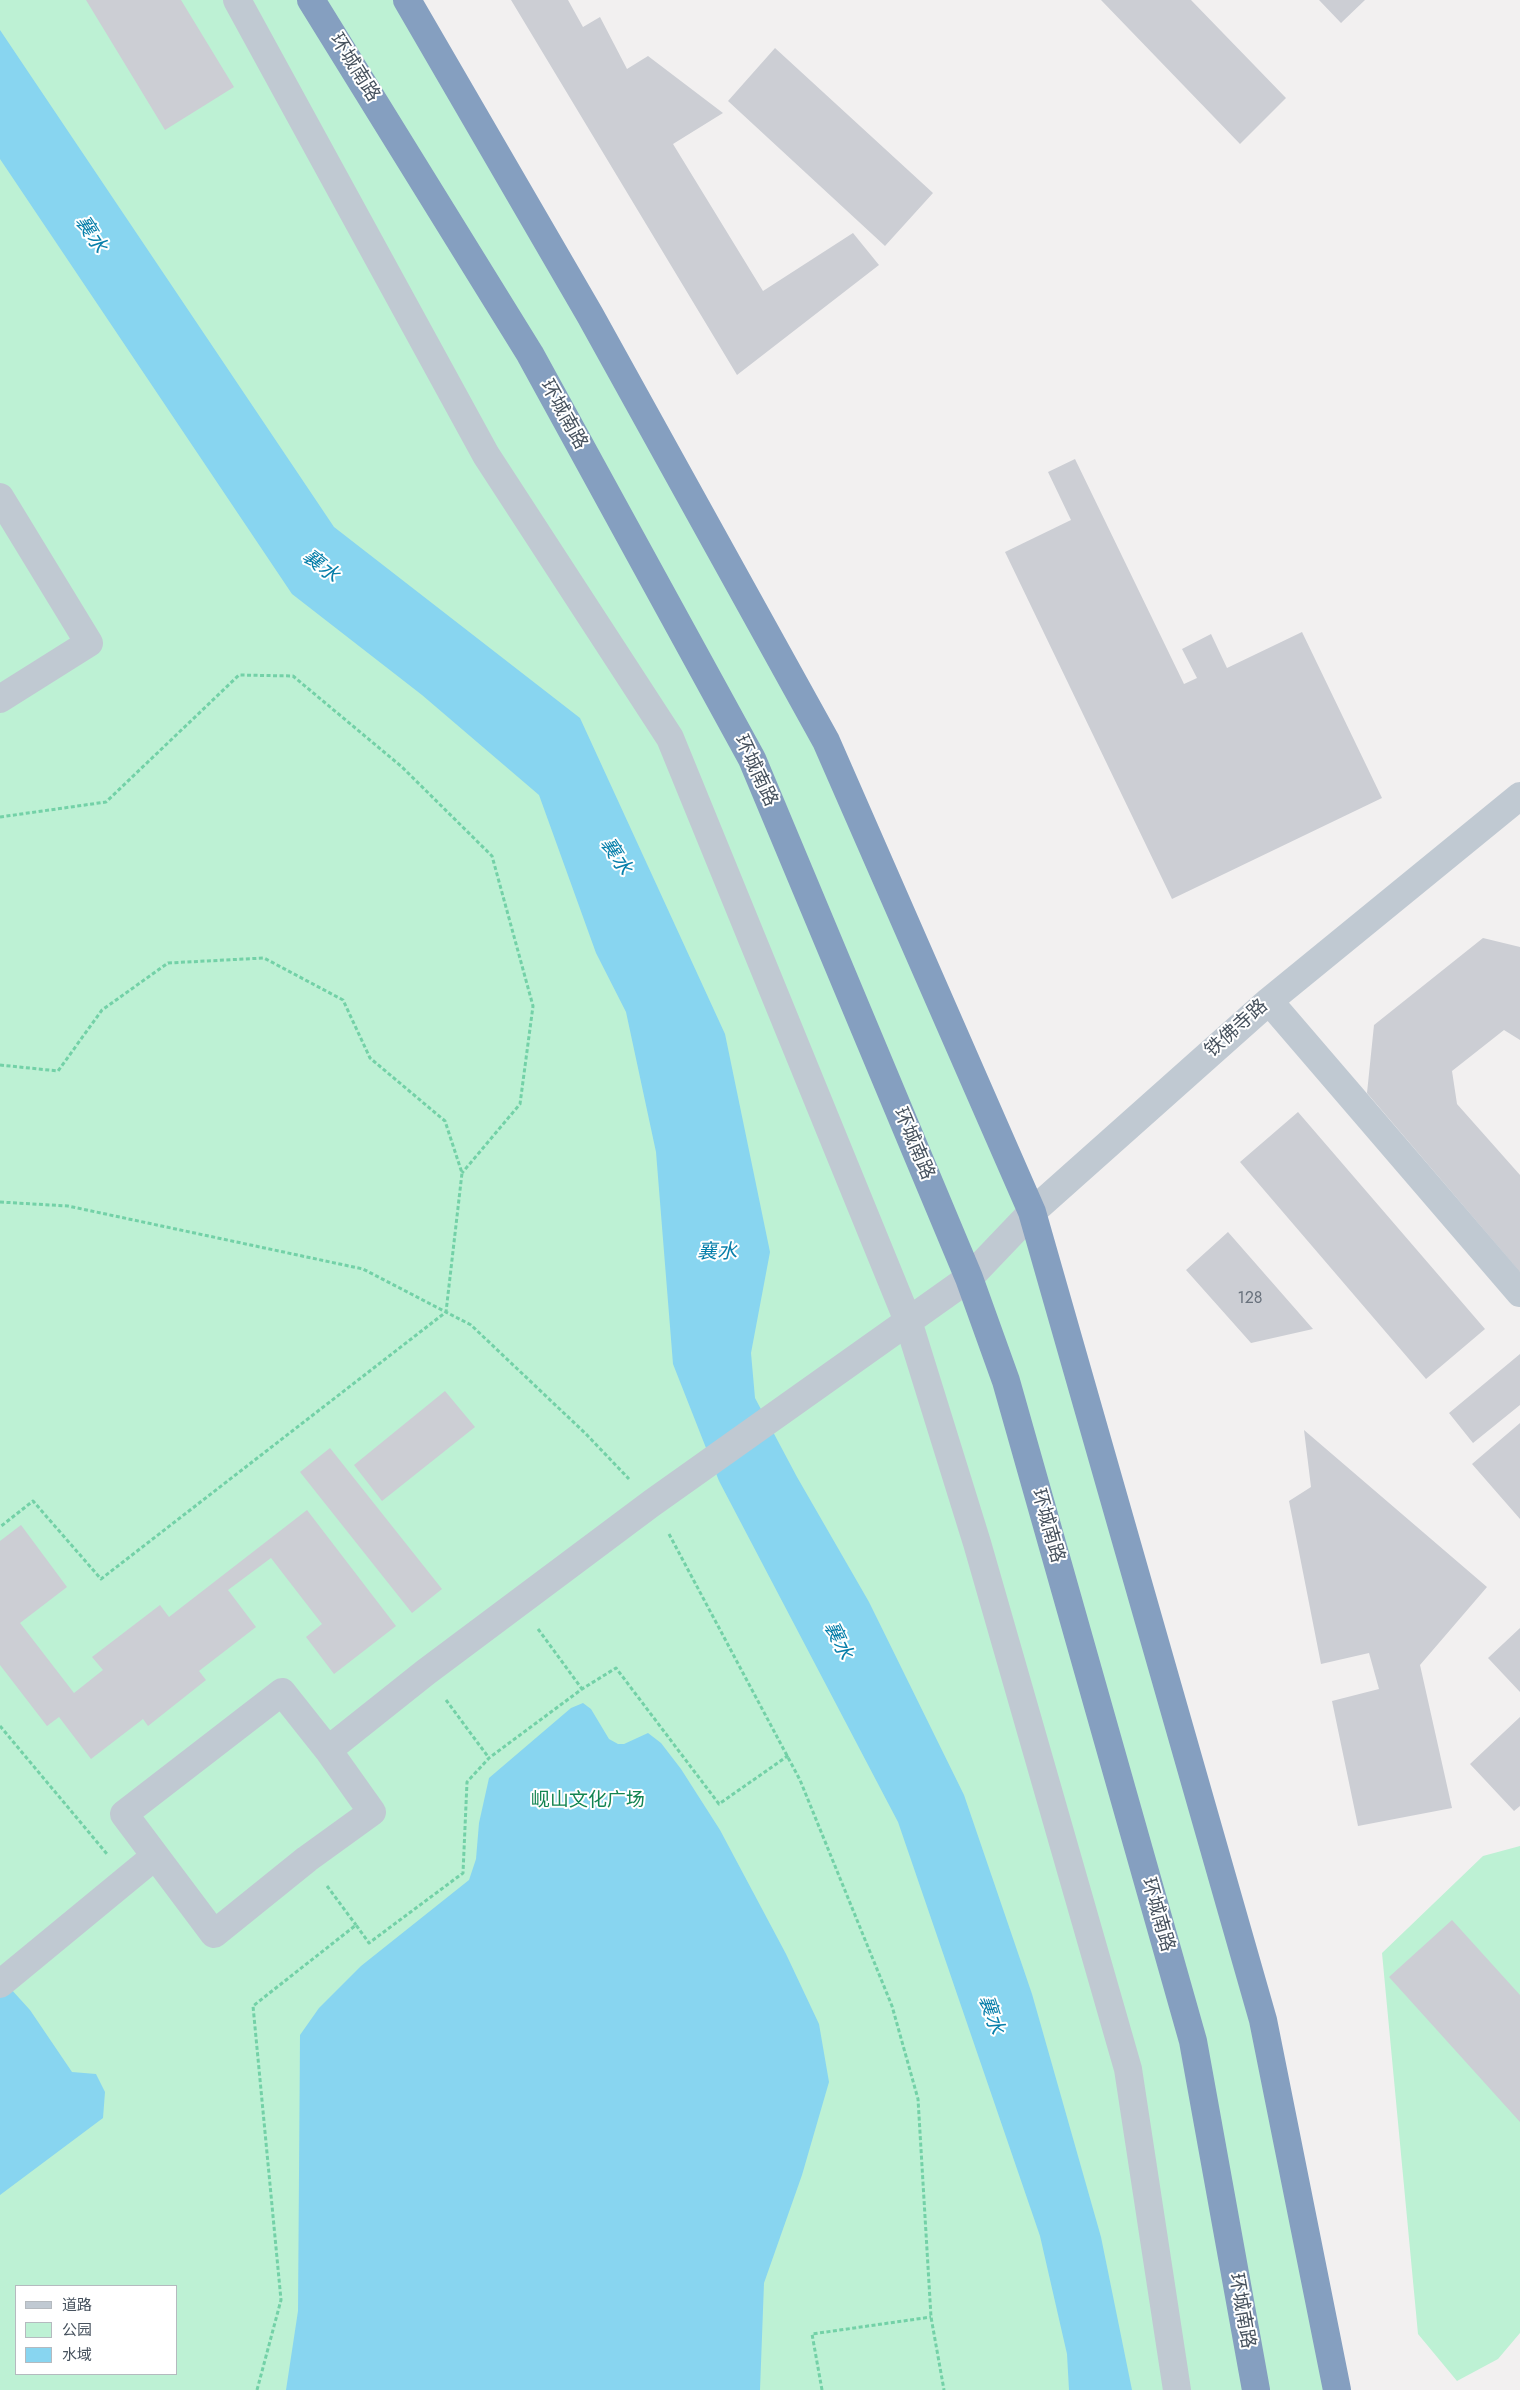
<!DOCTYPE html>
<meta charset="utf-8">
<style>
body{margin:0}
#map{position:relative;width:1520px;height:2390px;overflow:hidden;background:#f2f0f0;font-family:Jost,"Noto Sans SC",sans-serif}
canvas{display:block}
.legend{position:absolute;left:15px;top:2285px;width:162px;height:90px;box-sizing:border-box;background:#fff;border:1px solid #b5babf;margin:0;padding:6px 9px;list-style:none;font-size:15px;color:#47525e}
.legend li{display:flex;align-items:center;gap:10px;height:25px}
.legend b{width:25px;border:1px solid #b5babf}
</style>
<div id="map">
<canvas width="1520" height="2390"></canvas>
<ul class="legend">
<li><b style="height:6px;background:#c0c9d2"></b>道路</li>
<li><b style="height:14px;background:#bdf1d4"></b>公园</li>
<li><b style="height:14px;background:#88d5f0"></b>水域</li>
</ul>
</div>
<script>
const ctx = document.querySelector('canvas').getContext('2d');
ctx.lineJoin = 'round';
function paint(path, color) { ctx.fillStyle = color; ctx.fill(path, 'evenodd'); }
const poly = rows => new Path2D(rows.map(r => 'M' + r).join(''));
function trace(path, color, width, dash) { ctx.strokeStyle = color; ctx.lineWidth = width; ctx.lineCap = dash ? 'butt' : 'round'; ctx.setLineDash(dash || []); ctx.stroke(path); }
function label(font, color, halo, rows, align = 'center') {
  ctx.font = font + ' Jost,"Noto Sans SC",sans-serif'; ctx.lineWidth = 4; ctx.setLineDash([]); ctx.textBaseline = 'middle'; ctx.strokeStyle = halo; ctx.fillStyle = color; for (const [text, x, y, turn = 0] of rows) {
    ctx.save(); ctx.translate(x, y); ctx.rotate((+turn || 0) * Math.PI / 180); ctx.textAlign = isNaN(turn) ? turn : align; if (halo) ctx.strokeText(text, 0, 0); ctx.fillText(text, 0, 0); ctx.restore();
  }
}
const green = poly([
 [0,0,407,0,826,741,1032,1212,1263,2020,1337,2390,0,2390],
 [16,2286,176,2286,176,2374,16,2374],
 [1520,1846,1520,2333,1498,2359,1457,2381,1418,2334,1382,1953,1483,1856]
]);
const water = poly([
 [0,30,334,527,580,718,725,1034,770,1252,751,1353,755,1398,797,1477,869,1602,964,1795,1032,1994,1101,2237,1132,2390,1069,2390,1067,2354,1040,2236,898,1822,719,1481,673,1364,656,1152,626,1012,596,953,539,795,422,695,292,594,0,159],
 [583,1703,591,1709,609,1739,618,1744,624,1744,648,1733,661,1743,681,1769,720,1830,786,1954,819,2024,829,2082,802,2175,764,2283,760,2390,286,2390,298,2311,300,2035,319,2008,361,1966,469,1880,476,1859,479,1823,489,1778,571,1708],
 [0,1977,30,2010,72,2072,96,2074,105,2092,103,2118,0,2195]
]);
const building = poly([
 [86,0,181,0,234,87,165,130],
 [511,0,568,0,583,27,600,17,627,69,648,56,723,113,673,144,763,291,853,233,879,265,737,375],
 [1101,0,1191,0,1286,98,1240,144],
 [1319,0,1365,0,1341,23],
 [775,48,933,193,885,246,728,101],
 [1075,459,1184,684,1197,678,1182,649,1211,634,1227,668,1302,632,1382,798,1172,899,1005,552,1071,520,1048,472],
 [1483,938,1520,947,1520,1040,1504,1030,1452,1071,1457,1104,1520,1175,1520,1272,1367,1093,1374,1025],
 [1298,1112,1485,1329,1426,1379,1240,1162],
 [1228,1232,1313,1329,1251,1343,1186,1270],
 [1520,1354,1520,1405,1473,1443,1449,1413],
 [445,1391,475,1427,382,1501,354,1465],
 [1520,1423,1520,1519,1472,1464],
 [1304,1430,1487,1587,1420,1665,1452,1808,1358,1826,1332,1701,1379,1689,1369,1653,1321,1664,1289,1501,1311,1487],
 [330,1448,442,1589,412,1613,300,1472],
 [307,1510,396,1626,334,1674,306,1637,322,1624,271,1558,228,1590,256,1627,199,1671,206,1680,148,1726,143,1719,91,1759,59,1717,47,1726,0,1665,0,1541,21,1525,67,1587,20,1623,74,1693,103,1670,92,1657,160,1605,169,1617],
 [1520,1628,1520,1692,1488,1658],
 [1520,1717,1520,1806,1514,1811,1470,1764],
 [1452,1920,1520,1995,1520,2122,1389,1977]
]);
const path = poly([
 [0,817,106,802,239,675,293,676,402,767,492,856,533,1006,520,1104,462,1173],
 [0,1065,58,1071,102,1010,168,963,264,958,343,1000,370,1058,445,1121,462,1173,446,1312,101,1579,33,1501,0,1527],
 [0,1202,68,1206,363,1269,471,1325,586,1434,629,1479],
 [669,1534,800,1780,892,2006,918,2099,931,2317,944,2390],
 [538,1629,582,1689],
 [446,1700,489,1758],
 [0,1726,107,1854],
 [327,1886,356,1925],
 [257,2390,281,2300,253,2006,356,1925,369,1943,463,1873,467,1782,489,1758,582,1689,616,1668,719,1804,789,1755],
 [822,2390,812,2334,931,2317]
]);
const minor = poly([
 [237,0,486,455,670,738,908,1321,977,1543,1128,2069,1177,2390],
 [0,497,89,643,0,699],
 [1269,1001,1520,1293],
 [328,1750,372,1812,307,1859,214,1934,124,1814,282,1692,328,1750,426,1672,652,1503,969,1278,1032,1212,1269,1001,1520,796],
 [0,1984,154,1857]
]);
const highway = poly([
 [311,0,530,354,752,759,969,1278,1006,1381,1193,2041,1256,2390],
 [407,0,590,315,826,741,1032,1212,1263,2020,1337,2390]
]);
const numberNames = [
 ["128",1250,1299]
];
const streetNames = [
 ["环城南路",354,68,58],
 ["环城南路",563,415,61],
 ["环城南路",755,771,65],
 ["铁佛寺路",1237,1029,-42],
 ["环城南路",913,1144,67],
 ["环城南路",1047,1526,74],
 ["环城南路",1157,1915,74],
 ["环城南路",1241,2311,80]
];
const parkNames = [
 ["岘山文化广场",588,1801]
];
const waterNames = [
 ["襄水",90,235,57],
 ["襄水",320,567,38],
 ["襄水",615,857,57],
 ["襄水",717,1253],
 ["襄水",837,1641,64],
 ["襄水",990,2015,71]
];
paint(green, '#bdf1d4');
paint(water, '#88d5f0');
paint(building, '#ccced4');
trace(path, '#73d1a7', 3, [4, 2.5]);
trace(minor, '#c0c9d2', 28);
trace(highway, '#859fc0', 28);
label('16px', '#68717c', null, numberNames);
label('19px', '#47525e', '#fff', streetNames);
label('19px', '#138451', '#fff', parkNames);
label('italic 20px', '#077faa', '#fff', waterNames);
</script>
